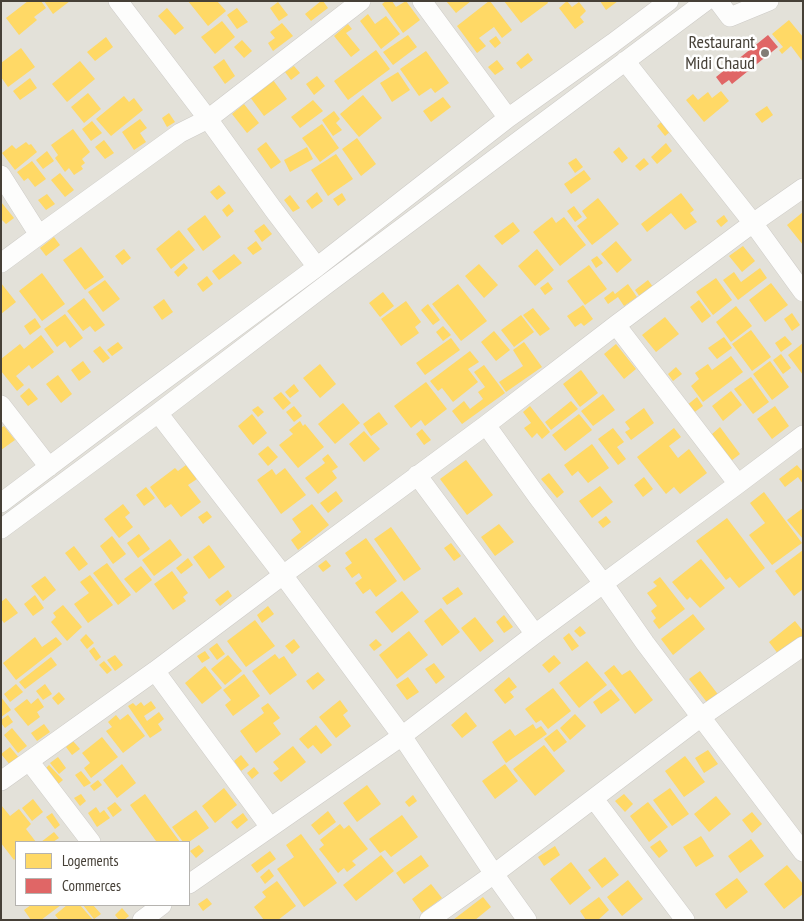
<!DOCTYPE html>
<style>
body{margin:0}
#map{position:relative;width:804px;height:921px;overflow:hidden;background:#f0efeb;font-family:"PT Sans Narrow",sans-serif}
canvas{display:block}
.frame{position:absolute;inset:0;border:2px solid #464037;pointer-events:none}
.legend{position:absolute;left:15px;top:841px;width:175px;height:65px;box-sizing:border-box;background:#fff;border:1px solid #b5b3af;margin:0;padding:6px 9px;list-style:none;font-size:15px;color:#464037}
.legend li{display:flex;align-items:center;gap:10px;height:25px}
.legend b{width:25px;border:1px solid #b5b3af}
</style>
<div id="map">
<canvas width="804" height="921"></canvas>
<div class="frame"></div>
<ul class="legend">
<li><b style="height:14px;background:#ffd966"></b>Logements</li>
<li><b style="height:14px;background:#e06666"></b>Commerces</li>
</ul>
</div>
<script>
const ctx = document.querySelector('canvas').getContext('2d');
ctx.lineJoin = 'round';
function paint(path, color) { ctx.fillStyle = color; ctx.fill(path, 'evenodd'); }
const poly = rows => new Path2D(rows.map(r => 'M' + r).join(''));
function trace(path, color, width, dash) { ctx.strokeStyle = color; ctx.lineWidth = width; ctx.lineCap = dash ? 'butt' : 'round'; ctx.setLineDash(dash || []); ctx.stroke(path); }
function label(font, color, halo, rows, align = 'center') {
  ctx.font = font + ' "PT Sans Narrow",sans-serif'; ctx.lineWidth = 5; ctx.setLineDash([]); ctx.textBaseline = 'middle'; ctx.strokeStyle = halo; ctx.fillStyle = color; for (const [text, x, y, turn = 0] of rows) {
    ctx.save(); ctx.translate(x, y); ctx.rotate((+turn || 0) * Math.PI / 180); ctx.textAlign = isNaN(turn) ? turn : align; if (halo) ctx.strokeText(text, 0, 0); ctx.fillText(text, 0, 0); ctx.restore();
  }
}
const residential = poly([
 [1,1,803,1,803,920,1,920],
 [16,842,189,842,189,905,16,905]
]);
const homes = poly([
 [28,1,41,1,46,8,34,17,37,20,19,35,6,18],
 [44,1,70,1,53,14],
 [188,1,217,1,226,11,208,26],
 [321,1,323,1,328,8,311,21,305,14],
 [386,1,392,1,396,7,406,1,420,20,403,33,382,4],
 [446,1,471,1,456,13],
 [489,1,490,1,512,30,502,38,494,27,479,38,486,46,477,53,457,26],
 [504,1,547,1,548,3,521,23],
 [567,1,572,7,579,2,586,11,580,17,584,22,575,29,559,8],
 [600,1,618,1,606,10],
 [278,2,288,15,279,21,270,8],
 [167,8,184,28,175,35,158,16],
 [237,8,248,22,237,29,227,15],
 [368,14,375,24,386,16,400,34,381,49,360,21],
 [789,20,803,37,803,62,791,46,782,54,779,50,783,47,772,34],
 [222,21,235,37,215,54,201,37],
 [282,23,293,36,273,51,268,43,275,38,270,32],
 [348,24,352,29,346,33,360,50,351,57,334,36],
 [408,35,417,47,393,65,383,52],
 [496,36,501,43,495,48,489,41],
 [106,37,113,47,95,61,87,52],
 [242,40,252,51,244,58,234,47],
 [21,48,35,67,8,87,1,77,1,63],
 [376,50,390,69,348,100,334,81],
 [426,51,449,83,435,93,431,88,419,96,400,69],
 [528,53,533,60,521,69,516,63],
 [224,59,235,76,225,84,213,67],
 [497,60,504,69,495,75,488,67],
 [80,61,95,79,67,102,52,84],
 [294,66,300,73,291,80,285,72],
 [398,72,410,90,392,102,380,83],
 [317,76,325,86,314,95,306,84],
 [30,78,37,88,20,100,13,91],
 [273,80,287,99,264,116,250,97],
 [721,91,729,101,704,122,686,100,693,94,698,100,708,92,712,98],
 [88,93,101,109,84,123,71,107],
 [363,95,382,118,359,137,340,114],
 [124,96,129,102,134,98,143,110,111,136,96,119],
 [443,97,451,107,431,122,423,111],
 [313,100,323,111,300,128,291,117],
 [244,104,259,123,247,133,232,114],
 [767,106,773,115,762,123,755,114],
 [334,111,340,119,336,123,342,130,333,136,322,120],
 [169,113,175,122,167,127,162,118],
 [140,119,147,128,140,133,146,142,134,150,122,132],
 [92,121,102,133,91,141,82,129],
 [662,121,671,131,665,136,657,126],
 [322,124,339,148,320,162,302,138],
 [73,129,90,152,82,159,85,163,81,166,83,169,74,175,69,168,65,172,55,158,58,155,51,145],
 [357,138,376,164,361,176,342,149],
 [104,140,114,153,105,159,95,147],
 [26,142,29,145,31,144,37,152,15,170,2,153,12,145,16,149],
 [266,142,281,162,271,169,257,149],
 [666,143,672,151,657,164,651,157],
 [307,147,313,159,290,172,284,160],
 [619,147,628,158,622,163,613,152],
 [47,151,54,161,43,169,36,160],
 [336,154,353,179,328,196,311,170],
 [576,158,583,167,575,173,568,163],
 [644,158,649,164,640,171,635,166],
 [32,161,46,179,35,187,28,178,24,181,17,172],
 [584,170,591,179,571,194,564,184],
 [60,173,74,190,65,197,51,180],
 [219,185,226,193,217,200,210,192],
 [317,192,323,201,312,209,306,201],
 [342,193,346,200,338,206,333,199],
 [681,193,694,210,690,213,697,222,685,230,671,213,647,232,641,224],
 [47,194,55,204,46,210,38,200],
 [290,195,300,208,293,212,284,200],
 [598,198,619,224,592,245,577,226,587,218,582,211],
 [1,202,14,218,6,224,1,219],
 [229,204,234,211,227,217,222,210],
 [574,206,582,217,575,222,567,211],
 [803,212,803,245,787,225],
 [205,215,221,237,203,251,187,229],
 [724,215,728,221,721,227,716,221],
 [552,217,556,223,564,217,586,245,560,266,533,232],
 [513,222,520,231,502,245,494,236],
 [264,224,272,234,262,242,254,231],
 [179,230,195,250,171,269,156,249],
 [54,237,60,245,46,256,40,248],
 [256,241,262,249,253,255,247,248],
 [616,241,632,260,617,273,601,254],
 [743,246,755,261,742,272,729,256],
 [81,247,104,277,85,290,63,260],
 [124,249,131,258,122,265,115,256],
 [537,249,554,270,535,286,518,266],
 [234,254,242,263,219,280,212,271],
 [597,256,603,263,596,268,591,260],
 [184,263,188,268,178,277,174,272],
 [479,264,498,285,484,298,465,276],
 [589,265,607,289,585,305,567,281],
 [760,268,767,278,738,300,723,280,734,272,741,282],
 [42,273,65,304,42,321,19,291],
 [207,276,213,284,203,292,197,284],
 [716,278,732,300,713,315,696,292],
 [105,280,120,299,103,312,88,292],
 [648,280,653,287,640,297,635,290],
 [548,282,553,289,545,295,540,288],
 [1,283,16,302,1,314],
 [771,283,788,305,765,322,749,300],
 [458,284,487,321,461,341,432,304],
 [628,284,637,297,624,306,618,297,608,304,604,298,613,291,615,294],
 [383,292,394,306,380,317,369,303],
 [84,298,105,325,95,332,90,326,83,331,67,311],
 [164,299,173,312,162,320,153,307],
 [699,300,711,316,702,323,690,307],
 [406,301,421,322,415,327,419,333,401,346,381,319],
 [428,304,440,320,433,325,421,310],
 [583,305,593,319,584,326,581,323,575,327,567,316],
 [736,306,752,326,731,342,716,322],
 [533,308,550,329,540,336,523,315],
 [792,313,800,325,792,331,784,319],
 [65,314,83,338,70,348,65,341,57,347,44,329],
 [521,315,534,332,514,347,501,330],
 [665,317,679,334,656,352,642,335],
 [35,318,41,327,30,335,24,326],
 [443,326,451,335,443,341,436,332],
 [751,330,771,357,752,371,732,344],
 [494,331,510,350,496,361,481,342],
 [41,335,54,352,32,369,29,365,16,376,24,385,17,391,1,371,1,359,20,344,24,349],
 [785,336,792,344,781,352,775,343],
 [724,337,732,348,717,359,708,348],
 [451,338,460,350,425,375,416,363],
 [118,342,123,348,112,356,107,350],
 [524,342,542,367,506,392,499,382,523,366,513,350],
 [803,343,803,375,788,355],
 [616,344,636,369,624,379,604,354],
 [100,346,110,358,103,363,93,351],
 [470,351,479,362,468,369,478,382,453,402,442,388,438,391,430,381],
 [781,354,791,368,783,374,773,360],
 [731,356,743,372,703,402,691,386,699,379,695,373,708,364,712,370],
 [83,361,91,372,79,381,71,370],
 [770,361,789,387,772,400,753,374],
 [320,364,336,384,320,398,303,378],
 [484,365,505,393,462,424,452,411,464,401,470,409,483,399,478,392,485,387,474,372],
 [676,367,682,374,673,381,668,374],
 [581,370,598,393,580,407,563,384],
 [58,375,72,394,61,403,46,384],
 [751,377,769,402,753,414,734,389],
 [426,382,447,409,425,426,421,420,411,428,394,406],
 [294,384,299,391,290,398,285,392],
 [29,388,38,399,28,406,20,396],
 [731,391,742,405,723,421,712,406],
 [281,392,291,403,283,410,273,398],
 [603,394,615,410,593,426,581,411],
 [697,397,703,406,692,414,686,406],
 [571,401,578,409,551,430,545,422],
 [343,403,360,423,335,444,318,424],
 [258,406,264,412,258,417,252,410],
 [294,406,302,416,294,422,286,412],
 [530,406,550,432,542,439,537,433,532,438,524,428,531,423,523,412],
 [775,406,789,426,772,439,757,419],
 [644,408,654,423,631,440,625,432,630,429,625,422],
 [379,412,388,424,371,436,363,424],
 [252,414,267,433,253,445,238,426],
 [579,414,592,430,565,451,552,435],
 [300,421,303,426,305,424,324,447,298,468,279,445,293,434,289,430],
 [4,426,15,440,1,450,1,428],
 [720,427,740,454,731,461,711,435],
 [613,428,624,442,617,447,626,459,618,465,598,439],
 [674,428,681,437,669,446,678,458,689,449,707,473,680,494,674,487,666,494,637,457],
 [422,429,431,440,424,445,416,434],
 [364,431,380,449,364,462,349,444],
 [592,444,609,468,588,483,578,471,572,476,564,465],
 [268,446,278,457,268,466,258,454],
 [328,454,338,467,332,471,337,478,318,494,305,478,325,463,322,459],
 [466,460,493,495,467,515,440,479],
 [186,465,197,479,188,485,201,502,181,517,171,504,165,508,150,487,175,468,178,471],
 [797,465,803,472,803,484,798,477,785,487,779,479],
 [285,468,306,495,281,514,257,480,272,469,276,475],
 [549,473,564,492,557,498,541,479],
 [644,477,653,489,643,497,634,485],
 [600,486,613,502,592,518,579,501],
 [146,487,155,498,144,506,136,495],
 [336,491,343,501,328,513,320,503],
 [764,492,802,543,772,565,749,535,765,523,750,503],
 [123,504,130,513,125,517,133,527,119,538,104,519],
 [312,504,329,525,298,550,291,540,301,532,292,519],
 [803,508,803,539,787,520],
 [207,511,212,517,203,524,198,517],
 [606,516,611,522,603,528,598,522],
 [727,518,765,568,739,588,730,577,726,580,696,541],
 [499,524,514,542,495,556,481,537],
 [391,527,421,569,404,581,374,539],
 [139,534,150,549,138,558,127,543],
 [112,536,126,554,113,564,100,546],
 [366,538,397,581,376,597,370,589,363,594,355,583,362,578,359,573,352,578,345,568,352,563,345,553],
 [170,539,182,555,154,576,142,560],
 [451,543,461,556,454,561,444,548],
 [209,545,225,567,209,579,193,557],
 [74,546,88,564,79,571,65,553],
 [803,550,803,589,794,596,775,571],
 [188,558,193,565,181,574,176,568],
 [701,559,725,588,700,608,690,597,687,600,672,582],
 [326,560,331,566,323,572,318,566],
 [107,563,131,595,118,605,93,573],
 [141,566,152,580,136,593,124,579],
 [172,571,188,593,183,597,186,601,173,610,154,584],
 [90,575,113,605,88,623,74,604,89,593,80,582],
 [45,576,56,590,43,601,31,586],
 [660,577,685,609,659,629,653,621,656,618,651,611,657,606,647,593,657,586,653,582],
 [458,587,463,594,447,605,442,598],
 [228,590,232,596,220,606,215,600],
 [402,591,419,612,392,633,375,612],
 [35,595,44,608,33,616,24,604],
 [6,598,18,613,4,623,1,619,1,602],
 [63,605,82,627,67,641,51,622,56,617,53,613],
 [268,606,274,614,262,623,257,615],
 [441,608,460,632,442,646,424,621],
 [693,614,705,629,673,655,661,639],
 [504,615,513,627,504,633,496,622],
 [475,617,494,641,480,652,461,628],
 [255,620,275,646,246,667,227,641],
 [795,621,803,631,803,637,779,655,769,642],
 [580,626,586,633,580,637,574,631],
 [409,631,428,655,397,679,379,655],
 [569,633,579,646,572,651,563,638],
 [86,634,94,643,87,649,80,640],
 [35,637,42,647,56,637,62,644,16,680,3,663],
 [294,639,300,647,292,654,285,646],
 [376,639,382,645,374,651,369,645],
 [217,643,225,654,217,660,209,649],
 [94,647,101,657,96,661,89,651],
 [205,651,210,658,202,663,197,656],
 [275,654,279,659,284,656,297,675,270,695,252,671],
 [115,655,123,665,115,671,107,660],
 [228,655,242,671,225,685,211,669],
 [554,655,561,663,549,673,542,665],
 [51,657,57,665,25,689,19,682],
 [104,661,112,670,107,674,99,665],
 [587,661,607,685,579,708,559,683],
 [434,663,445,677,436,684,425,669],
 [614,665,622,675,630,670,653,700,635,714,604,673],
 [205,666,222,688,202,704,185,683],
 [700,671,720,697,709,705,689,679],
 [318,672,325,680,313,690,306,681],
 [244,674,260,696,233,716,225,705,231,700,223,690],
 [408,677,419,692,407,700,396,685],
 [509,677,517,687,510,692,514,697,505,704,494,690],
 [16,684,23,692,10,702,4,694],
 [45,684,52,694,43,700,36,691],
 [553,688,571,711,548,729,541,720,536,723,525,709],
 [611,689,620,700,601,714,593,702],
 [59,692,65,699,58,705,52,698],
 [1,697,11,710,1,717],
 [38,698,44,707,37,712,40,717,28,726,14,709,27,699,31,704],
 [340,700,348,711,343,715,351,726,336,738,319,717],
 [151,701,156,708,144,716,147,721,159,712,164,719,158,724,162,730,150,738,128,706,133,703,136,706,141,702,144,706],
 [268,703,280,718,273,723,281,734,256,753,240,731,264,713,261,708],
 [466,712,477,726,462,738,451,725],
 [128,714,145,736,123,753,106,731,112,727,108,722,116,715,120,720],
 [575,714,586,726,570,740,560,728],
 [8,715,13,722,5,728,1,723,1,720],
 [44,724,50,732,37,741,31,733],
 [533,724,536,729,541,726,547,734,506,763,492,742,510,729,515,736],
 [316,725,332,745,321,754,313,745,308,749,299,739],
 [12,728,27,746,18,753,4,735],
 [557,729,567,742,554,752,544,739],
 [102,737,118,757,91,778,84,768,90,763,82,753],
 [73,741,80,749,72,755,66,747],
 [544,745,565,771,535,796,513,769],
 [293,746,306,762,281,782,273,773,279,769,273,762],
 [10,747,20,759,11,766,1,754],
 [708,750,718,764,704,773,695,758],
 [241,755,249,765,241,771,234,761],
 [685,756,705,782,684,797,665,771],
 [58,757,66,768,59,774,50,763],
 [122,764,136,783,117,798,103,780],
 [505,764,518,781,495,799,482,781],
 [49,765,63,780,57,785,44,770],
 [254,767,259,773,252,779,247,773],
 [81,771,91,783,84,787,75,775],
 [98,780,102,785,94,791,90,786],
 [367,785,381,804,357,822,343,803],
 [224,788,237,805,215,823,202,806],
 [670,788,689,814,672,826,653,800],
 [81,794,86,801,80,806,74,798],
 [145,794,180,842,154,842,156,841,130,805],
 [624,794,633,804,625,812,615,801],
 [413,795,417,801,409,807,405,802],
 [716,796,731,814,709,832,694,814],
 [33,799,43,812,32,821,22,808],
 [115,802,122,810,113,817,107,808],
 [648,802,668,827,649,842,630,816],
 [1,805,10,816,19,809,31,824,26,829,36,842,16,842,16,858,14,860,1,843],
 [96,807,100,813,104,810,110,818,97,827,88,813],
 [196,810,209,828,189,842,183,842,172,827],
 [328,811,336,822,319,835,311,825],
 [752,812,762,824,752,833,742,820],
 [52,813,60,825,55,829,46,817],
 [243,813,248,820,237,829,231,822],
 [402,815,418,837,391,857,385,850,380,853,369,839],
 [340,824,344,829,349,825,368,849,352,861,356,865,347,872,344,868,338,873,319,849,324,845,320,840],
 [54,832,59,838,53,842,41,842],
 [301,834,337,883,304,907,277,869,294,857,286,845],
 [701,836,714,856,696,867,683,847],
 [751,839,764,856,740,873,728,856],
 [660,840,668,851,659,858,650,847],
 [199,845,204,851,196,858,190,851],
 [555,846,560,855,544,866,538,857],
 [270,851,276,859,257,873,251,865],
 [381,855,394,871,356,901,343,885],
 [421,855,429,866,404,884,396,873],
 [605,857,619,875,602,888,588,870],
 [571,862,591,888,570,905,550,879],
 [787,865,803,884,803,894,784,909,764,884],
 [269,869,274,876,265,884,260,877],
 [737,878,748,892,726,909,715,894],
 [628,880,643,899,622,916,607,897],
 [277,881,296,906,278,920,264,920,254,907,266,897,262,892],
 [431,884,442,898,422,913,412,899],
 [483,897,491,907,475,920,453,920],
 [599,897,609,910,598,920,586,920,580,911],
 [207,898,212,904,203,911,198,904],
 [31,905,61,905,41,920,31,920,24,910],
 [67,905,80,905,93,920,59,920,55,915],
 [83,905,93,905,101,914,94,919],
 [122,908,129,916,124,920,119,920,115,915]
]);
const shops = poly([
 [768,35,778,47,732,84,729,80,722,85,716,77]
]);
const minor = poly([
 [118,1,208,119,273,209,317,267],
 [422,1,508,118],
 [718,1,730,17,769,1],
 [625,61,753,223,803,292],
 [1,175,39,235],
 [1,263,39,235,180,133,208,119,361,1],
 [616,325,738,484],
 [1,405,49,467],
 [158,413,283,575,402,736,494,874,527,920],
 [486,425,537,496,603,583,645,643,803,852],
 [417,475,535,634],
 [1,503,144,395,317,267,508,118,613,43,669,1],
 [1,529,158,413,327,284,706,1],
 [155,671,270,827],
 [29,761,91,842],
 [1,781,155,671,283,575,486,425,616,325,753,223,803,188],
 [594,799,685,920],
 [189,884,402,736,535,634,738,484,803,435],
 [142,920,162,905],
 [429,920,494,874,701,717,803,646]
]);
const markers = [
 [765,53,5,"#827d76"]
];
const poiNames = [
 ["Restaurant",755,43],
 ["Midi Chaud",755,64]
];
paint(residential, '#e3e1d9');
paint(homes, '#ffd966');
paint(shops, '#e06666');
trace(minor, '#cdcbc7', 20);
trace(minor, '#fdfdfc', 19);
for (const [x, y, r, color] of markers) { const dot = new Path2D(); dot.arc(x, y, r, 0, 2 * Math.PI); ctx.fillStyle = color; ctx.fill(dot); trace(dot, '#fff', 2); }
label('18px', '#464037', '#fff', poiNames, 'right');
</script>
